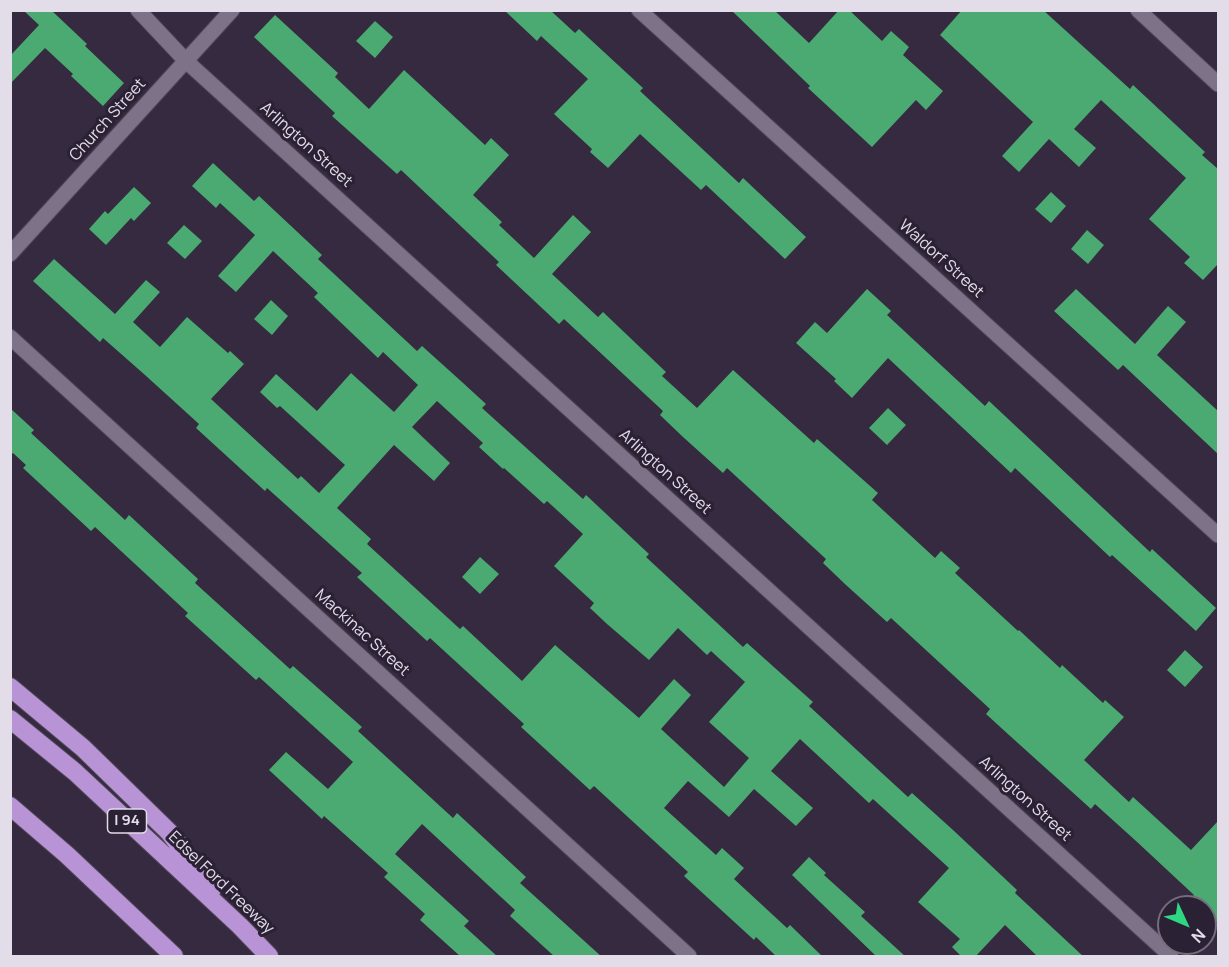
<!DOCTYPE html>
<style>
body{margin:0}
#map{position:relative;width:1229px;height:967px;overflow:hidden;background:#352a3f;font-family:Manrope,sans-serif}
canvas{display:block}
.frame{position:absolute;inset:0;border:12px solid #e3dce9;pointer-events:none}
.north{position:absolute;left:1157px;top:895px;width:60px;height:60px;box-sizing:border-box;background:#2b2134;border:2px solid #756c7c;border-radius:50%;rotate:134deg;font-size:16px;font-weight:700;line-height:24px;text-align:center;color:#e3dce9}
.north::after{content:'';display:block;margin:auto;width:21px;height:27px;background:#2ed883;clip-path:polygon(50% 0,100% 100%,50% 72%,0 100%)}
</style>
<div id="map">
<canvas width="1229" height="967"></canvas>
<div class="frame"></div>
<div class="north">N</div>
</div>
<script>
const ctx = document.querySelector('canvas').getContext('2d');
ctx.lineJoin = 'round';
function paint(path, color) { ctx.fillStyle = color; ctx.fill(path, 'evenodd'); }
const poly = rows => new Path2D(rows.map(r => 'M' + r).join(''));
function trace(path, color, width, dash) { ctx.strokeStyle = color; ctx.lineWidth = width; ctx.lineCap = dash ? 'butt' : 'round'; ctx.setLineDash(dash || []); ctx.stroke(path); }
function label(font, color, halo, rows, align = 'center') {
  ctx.font = font + ' Manrope,sans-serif'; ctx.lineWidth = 6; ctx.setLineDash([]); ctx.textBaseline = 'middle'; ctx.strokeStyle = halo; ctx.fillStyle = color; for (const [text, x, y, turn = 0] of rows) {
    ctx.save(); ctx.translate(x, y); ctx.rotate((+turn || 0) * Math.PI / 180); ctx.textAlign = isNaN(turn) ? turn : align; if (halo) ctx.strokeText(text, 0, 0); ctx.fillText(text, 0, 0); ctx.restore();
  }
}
const building = poly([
 [23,10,51,10,87,44,85,46,124,83,103,106,71,76,73,74,45,48,10,84,10,56,39,25],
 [504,10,550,10,575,33,579,29,643,88,640,91,739,183,743,178,806,237,785,259,706,185,701,190,640,134,608,168,590,152,592,149,554,114,588,79,541,36,537,41],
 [731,10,774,10,809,43,839,10,849,10,882,41,891,31,909,47,903,55,943,91,926,110,916,100,872,147,808,88,810,86],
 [962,10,1043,10,1130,89,1133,85,1205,152,1202,155,1218,169,1218,264,1203,280,1184,263,1190,257,1149,219,1186,178,1101,100,1074,129,1096,148,1079,167,1049,139,1019,172,1002,156,1033,122,940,35],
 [275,15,338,73,335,77,369,109,404,70,485,145,491,138,509,155,473,195,502,222,499,225,534,258,573,215,591,232,552,274,598,317,603,312,666,372,662,376,697,408,733,370,814,443,817,439,878,493,872,500,935,558,941,551,960,568,955,573,1018,631,1019,630,1060,668,1062,665,1103,703,1105,700,1124,717,1084,760,1129,802,1133,797,1191,850,1218,821,1218,924,1205,911,1205,907,1200,907,1191,898,1194,895,1136,841,1095,804,1091,809,1009,735,986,714,990,709,891,618,887,622,846,585,823,563,826,559,727,468,723,473,683,437,660,415,663,411,564,319,559,324,496,265,499,262,401,170,397,174,332,116,335,113,254,37],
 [375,21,393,37,375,58,356,41],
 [213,163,254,201,259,196,322,255,318,259,417,351,422,346,462,382,486,404,482,408,583,499,586,495,649,554,646,557,743,647,747,643,813,702,809,706,908,797,912,793,953,830,1017,890,1015,893,1084,957,1038,957,1005,925,975,957,962,957,952,947,960,939,918,902,949,868,873,799,869,803,800,739,771,771,813,808,796,826,754,789,729,817,688,781,664,808,716,855,722,848,744,868,734,879,787,928,790,925,823,957,777,957,756,937,754,940,684,876,688,872,594,786,590,790,521,727,524,724,430,638,427,641,357,577,362,573,267,488,265,491,196,428,199,424,145,375,103,338,100,342,33,281,54,259,115,314,146,280,160,292,133,322,160,347,187,317,228,353,230,351,244,364,211,399,298,479,301,476,319,493,345,465,280,406,277,408,260,392,276,374,317,411,351,373,394,412,418,385,383,352,378,358,314,297,318,293,273,251,236,292,218,276,255,235,220,203,216,208,192,186],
 [437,401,483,443,479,447,503,469,504,468,544,504,547,501,583,534,554,566,594,603,590,608,607,624,649,660,678,628,707,655,711,651,745,682,709,722,749,758,724,787,661,729,691,695,674,679,639,718,555,645,522,681,463,626,460,629,367,544,371,539,337,508,394,445,434,481,450,463,412,427],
 [134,187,151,203,134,221,131,218,106,245,89,229,105,211,108,214],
 [1051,192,1066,206,1051,223,1035,209],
 [184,225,202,241,185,259,167,243],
 [1087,230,1104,245,1088,264,1071,249],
 [867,289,891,311,887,315,985,406,989,401,1150,552,1152,549,1216,608,1196,631,1112,555,1110,557,1015,468,1011,473,888,358,852,398,834,381,836,379,796,343,815,322,827,333],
 [1076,289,1135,344,1168,306,1186,322,1157,355,1218,411,1218,454,1123,365,1118,370,1054,311],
 [271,300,288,316,272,335,254,319],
 [10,408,34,430,31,433,125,520,129,515,198,579,195,583,290,669,293,666,362,727,358,731,453,818,457,813,526,877,520,883,602,957,555,957,510,916,515,910,422,824,395,854,469,921,464,926,498,957,461,957,420,920,425,914,384,877,388,873,324,816,322,819,269,770,286,752,328,789,353,762,259,677,256,680,185,616,188,613,95,527,91,531,23,468,26,465,13,453,10,456],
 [888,408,906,425,887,445,869,428],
 [480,557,499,574,480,594,462,577],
 [1185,650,1203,667,1185,687,1167,670],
 [809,857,826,873,824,875,865,912,861,916,906,957,877,957,792,875]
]);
const street = poly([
 [138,10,186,61,1171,956],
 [639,10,1218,535],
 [1138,10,1218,84],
 [10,254,232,10],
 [10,337,689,956]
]);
const highway = poly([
 [10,687,83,748,169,832,212,889],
 [10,719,75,772,240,926,269,956],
 [10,806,67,855,174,956]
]);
const shields = [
 [127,821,39]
];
const shieldNames = [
 ["I 94",127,821]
];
const streetNames = [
 ["Church Street",108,120,-48],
 ["Arlington Street",306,145,42],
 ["Waldorf Street",941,259,42],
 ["Arlington Street",665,472,42],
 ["Mackinac Street",362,633,42],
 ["Arlington Street",1025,799,42],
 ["Edsel Ford Freeway",221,883,44]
];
paint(building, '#4ba972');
trace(street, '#504758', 17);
trace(highway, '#504758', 20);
trace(street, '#7e7289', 15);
trace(highway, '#b894d7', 18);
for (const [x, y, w] of shields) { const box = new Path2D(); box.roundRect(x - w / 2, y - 12, w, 24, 4.5); ctx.fillStyle = '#2b2134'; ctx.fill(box); trace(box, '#e3dce9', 1.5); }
label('bold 15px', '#e3dce9', null, shieldNames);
label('16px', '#e3dce9', '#2b2134', streetNames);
</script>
